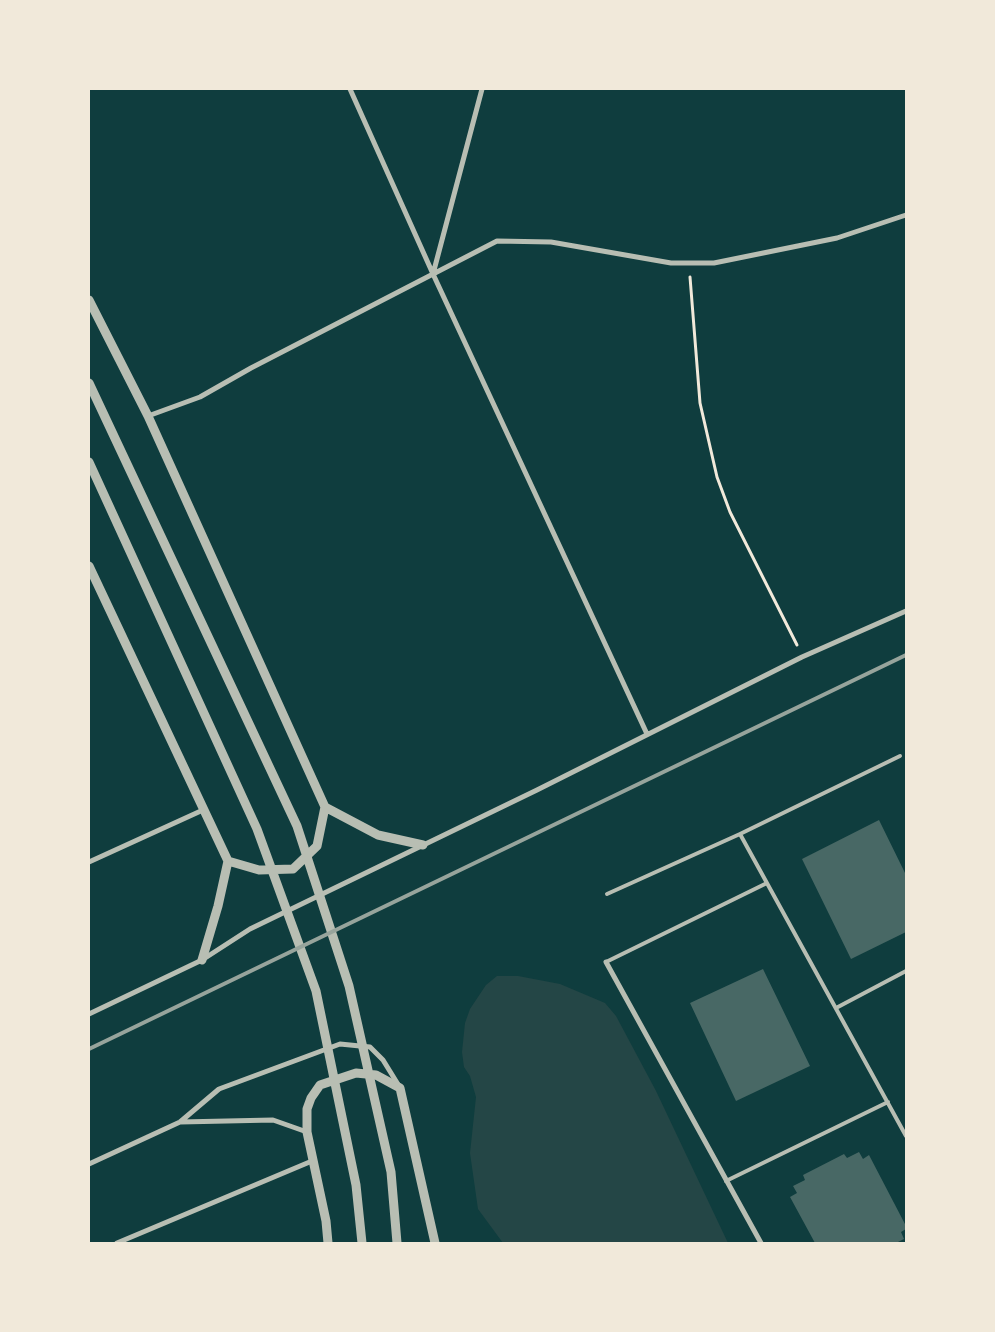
<!DOCTYPE html>
<style>
body{margin:0}
#map{position:relative;width:995px;height:1332px;overflow:hidden;background:#0f3d3e;font-family:Ubuntu,sans-serif}
canvas{display:block}
.frame{position:absolute;inset:0;border:90px solid #f1e9da;pointer-events:none}
</style>
<div id="map">
<canvas width="995" height="1332"></canvas>
<div class="frame"></div>
</div>
<script>
const ctx = document.querySelector('canvas').getContext('2d');
ctx.lineJoin = 'round';
function paint(path, color) { ctx.fillStyle = color; ctx.fill(path, 'evenodd'); }
const poly = rows => new Path2D(rows.map(r => 'M' + r).join(''));
function trace(path, color, width, dash) { ctx.strokeStyle = color; ctx.lineWidth = width; ctx.lineCap = dash ? 'butt' : 'round'; ctx.setLineDash(dash || []); ctx.stroke(path); }
const green = poly([
 [497,976,518,976,560,984,605,1003,616,1016,656,1091,728,1243,503,1243,478,1209,470,1153,476,1097,470,1076,464,1067,462,1052,465,1023,470,1009,486,985]
]);
const building = poly([
 [879,820,906,875,906,932,851,959,802,859],
 [763,969,810,1066,736,1101,690,1003],
 [859,1152,863,1159,869,1155,906,1226,906,1229,901,1232,904,1239,896,1243,815,1243,790,1197,797,1193,793,1186,805,1180,803,1175,844,1154,847,1158]
]);
const path = poly([
 [690,277,700,403,717,477,730,512,797,645]
]);
const service = poly([
 [740,834,906,1136],
 [607,894,740,834,900,756],
 [606,962,767,883],
 [836,1008,906,971],
 [726,1181,888,1102]
]);
const minor = poly([
 [350,89,433,274,647,734],
 [433,274,482,89],
 [148,416,200,397,251,368,497,241,551,242,671,263,714,263,837,238,906,215],
 [89,862,203,810],
 [606,962,761,1243],
 [89,1014,202,960,250,929,537,790,802,657,906,611],
 [180,1122,273,1120,307,1132],
 [89,1164,180,1122,219,1089,340,1044,370,1047,383,1060,399,1086],
 [117,1243,312,1161]
]);
const tertiary = poly([
 [89,300,148,416,325,807,378,835,423,845],
 [89,383,297,826,349,986,391,1172,397,1243],
 [89,462,257,829,316,991,356,1185,362,1243],
 [89,566,228,861,218,906,202,960],
 [228,861,259,870,293,869,317,846,325,807],
 [328,1243,326,1221,307,1132,307,1109,311,1098,320,1085,356,1073,376,1075,400,1088,435,1243]
]);
const rail = poly([
 [89,1049,906,655]
]);
paint(green, '#244646');
paint(building, '#486865');
trace(path, '#f1e9da', 3);
trace(service, '#b8beb3', 4);
trace(minor, '#b8beb3', 5);
trace(tertiary, '#b8beb3', 9);
trace(rail, '#97a49c', 4);
</script>
